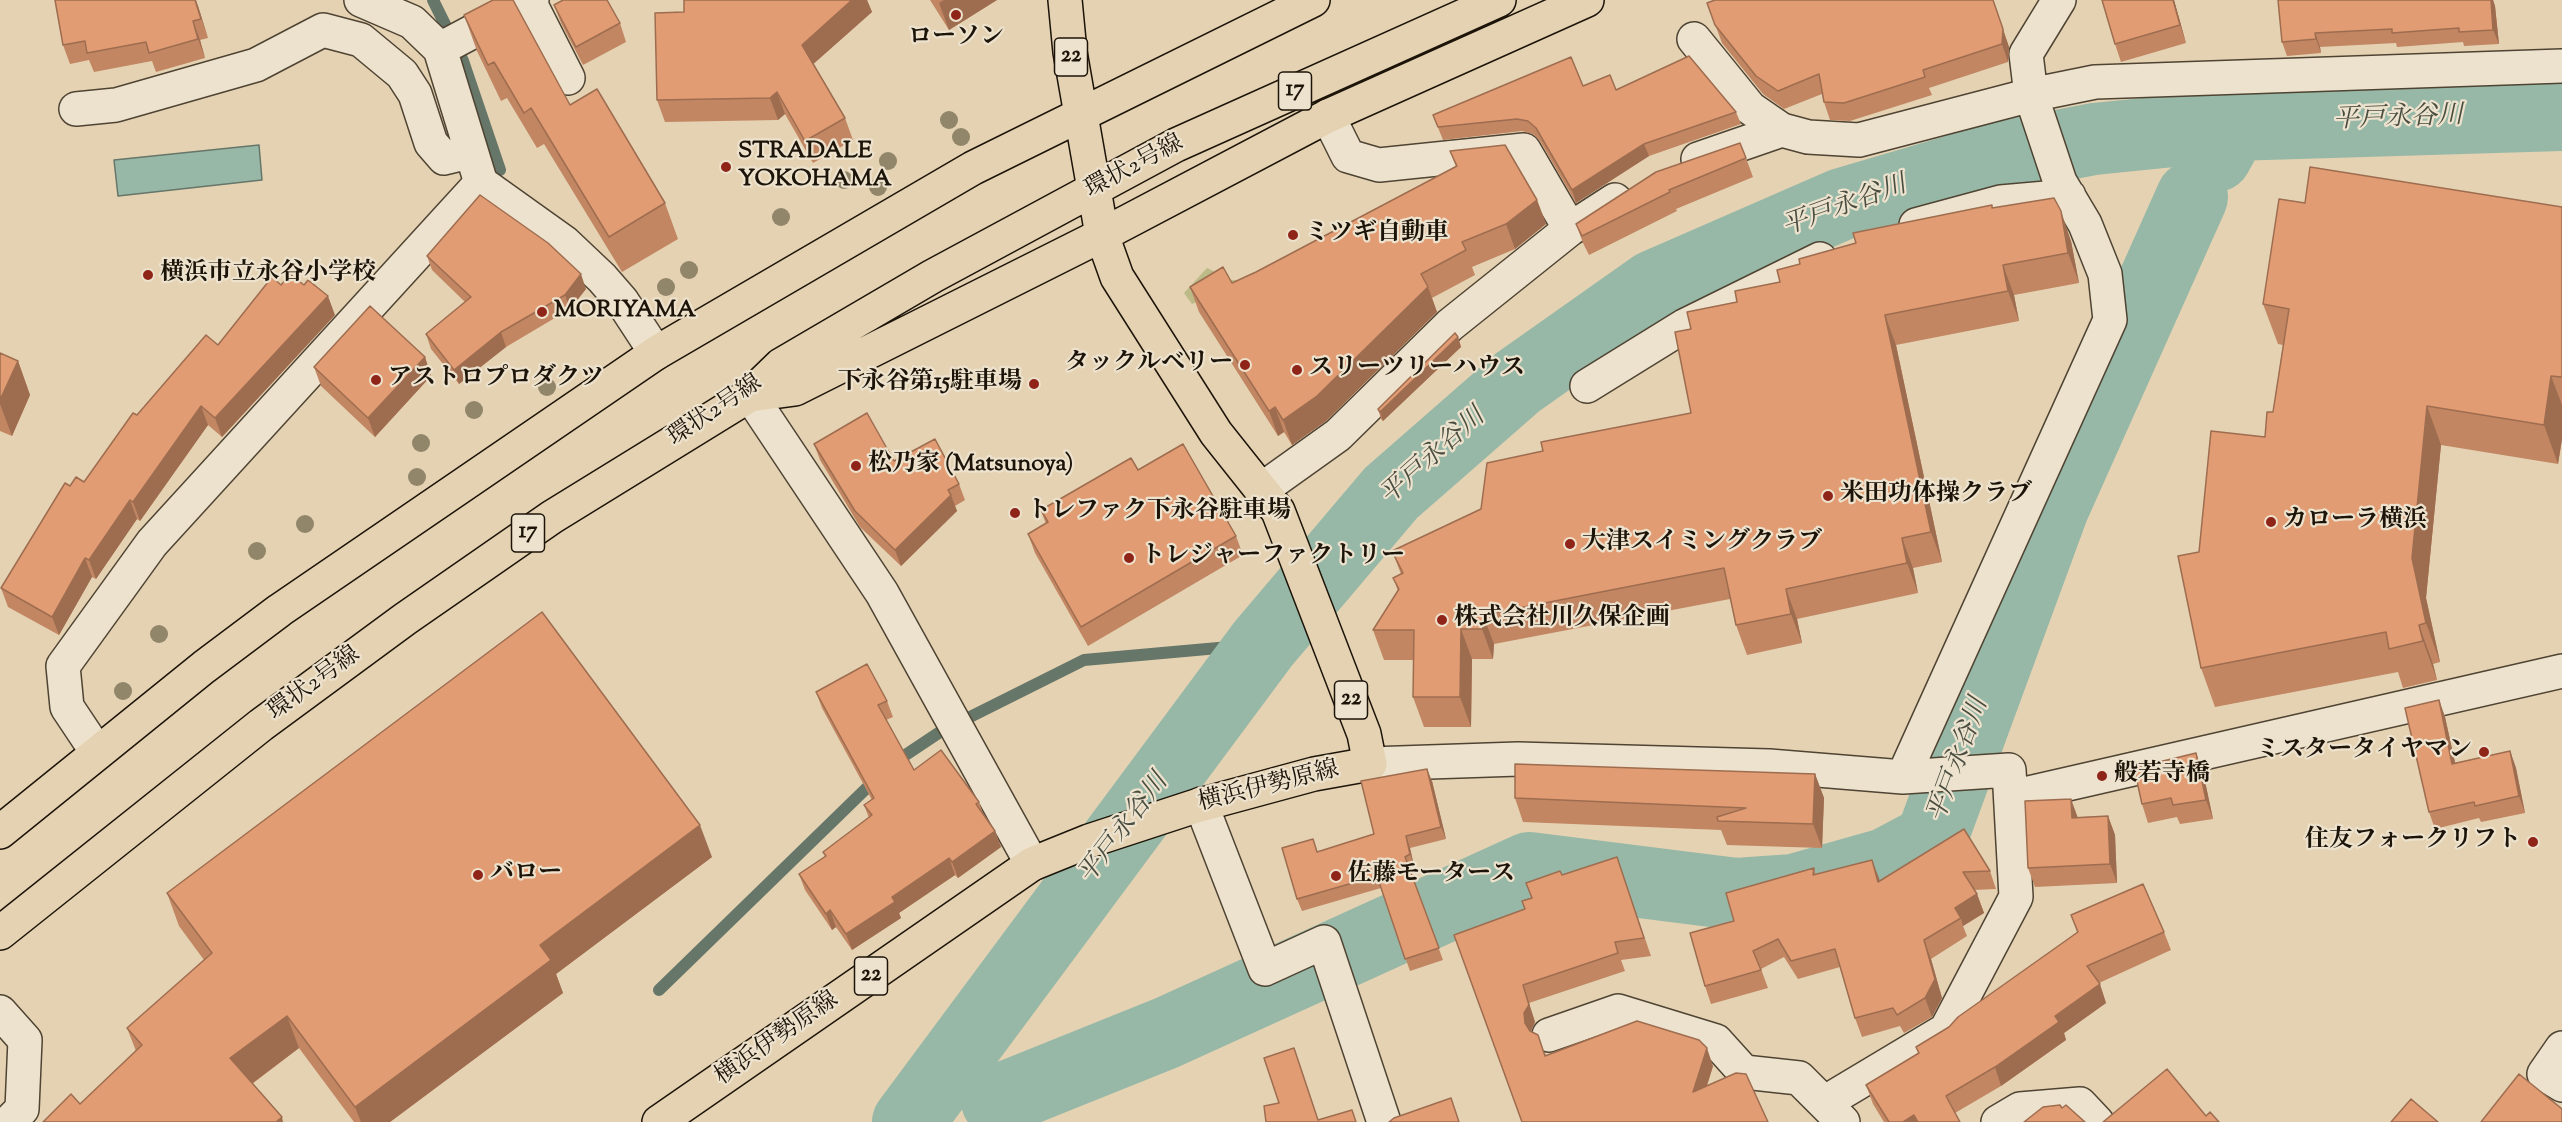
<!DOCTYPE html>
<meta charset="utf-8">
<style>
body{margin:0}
canvas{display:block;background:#e4d2b2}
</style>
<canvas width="2562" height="1122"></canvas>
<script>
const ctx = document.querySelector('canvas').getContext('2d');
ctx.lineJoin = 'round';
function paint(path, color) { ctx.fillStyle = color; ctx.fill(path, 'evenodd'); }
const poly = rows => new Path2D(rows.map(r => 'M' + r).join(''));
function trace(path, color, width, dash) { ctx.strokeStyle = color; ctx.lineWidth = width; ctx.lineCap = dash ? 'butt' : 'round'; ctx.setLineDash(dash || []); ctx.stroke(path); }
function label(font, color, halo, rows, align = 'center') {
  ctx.font = font + ' "Sorts Mill Goudy","Noto Serif JP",serif'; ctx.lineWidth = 4.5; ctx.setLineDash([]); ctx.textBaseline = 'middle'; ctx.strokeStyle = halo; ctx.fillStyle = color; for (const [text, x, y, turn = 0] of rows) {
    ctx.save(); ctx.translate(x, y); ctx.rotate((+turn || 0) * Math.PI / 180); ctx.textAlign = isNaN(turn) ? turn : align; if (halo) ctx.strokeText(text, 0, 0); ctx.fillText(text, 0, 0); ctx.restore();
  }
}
const green = poly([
 [1207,268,1232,280,1275,283,1222,291,1192,304,1184,293]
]);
const water = poly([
 [259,145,262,180,118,196,114,160,259,145]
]);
const stream = poly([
 [433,0,463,61,500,170],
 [892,764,940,732,1084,660,1263,644],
 [659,990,877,778]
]);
const river = poly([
 [2216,156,2233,125,2562,115],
 [997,1101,1166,1033,1529,868,1736,894,1794,890,1886,864,1931,840,2053,508,2192,197],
 [908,1122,1263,644,1391,493,1518,382,1654,286,1842,204,2005,156,2094,139,2233,125]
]);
const minor = poly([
 [361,0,412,22,440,49,481,183,565,243,602,278,622,301,656,353],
 [529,1,568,78],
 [1694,39,1750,108,1782,130],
 [440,49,532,0],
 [76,109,116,105,256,65,323,30,361,40,402,74,415,94,431,143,444,158,469,152],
 [1328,116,1348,156,1379,165,1524,150,1570,229,1615,200],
 [1698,159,1782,130,1808,137,1859,140,2031,95,2095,82,2562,66],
 [1916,225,2001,202,2069,196],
 [1587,386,1684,326,1820,259],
 [750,395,882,593,1032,864],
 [1261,490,1338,435,1450,325,1570,229],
 [97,752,67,707,63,666,152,543,481,183],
 [1370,764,1518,759,1769,766,1903,777,2009,770,2016,897,1946,1030,1824,1103],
 [1903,777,2110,320,2105,274,2085,224,2060,182,2031,95,2026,54,2059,0],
 [2011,797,2562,671],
 [1201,804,1265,969,1324,942,1384,1122],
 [0,1012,25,1040,22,1109,9,1122],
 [1549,1035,1618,1011,1716,1041,1744,1072,1799,1078,1843,1122],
 [2562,1048,2544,1074,2562,1085],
 [1998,1122,2020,1109,2080,1104,2097,1122]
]);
const major = poly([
 [750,395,795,389,1102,235,1328,116,1587,0],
 [0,832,204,667,280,610,656,353,973,168,1313,0],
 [0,933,261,725,405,619,552,517,750,395,781,365,933,276,1176,145,1499,0],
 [659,1122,1032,864,1089,841,1196,806,1314,774,1370,764,1364,734,1278,511,1216,433,1117,277,1102,235,1070,52,1065,0]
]);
const trees = [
 [949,120],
 [961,137],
 [888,161],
 [844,180],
 [878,187],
 [781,217],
 [689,270],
 [666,287],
 [547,387],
 [474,410],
 [421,443],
 [417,477],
 [305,524],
 [257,551],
 [159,634],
 [123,691]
];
const wall = poly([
 [684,0,867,0,872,12,813,64,845,118,853,140,813,163,785,114,778,120,665,122,657,100,684,12],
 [930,0,997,0,949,30],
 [1715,0,1993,0,2009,47,2008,62,1929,88,1932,95,1850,121,1830,120,1824,102,1822,94,1784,109,1763,94,1722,43,1707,3],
 [2102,0,2174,0,2186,43,2121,62,2115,44],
 [2278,0,2493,0,2495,6,2499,44,2464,46,2463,42,2397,47,2396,43,2320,47,2321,53,2287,56,2282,42],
 [554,5,620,23,626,42,583,65,561,23],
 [198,6,208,38,200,40,205,58,156,72,152,61,94,72,89,60,70,64,63,45],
 [464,15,570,105,665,203,678,239,622,272,544,144,537,148,507,98,501,101,477,51],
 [1583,86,1616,90,1736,112,1741,124,1649,156,1576,203,1540,141,1533,134,1522,131,1443,140,1433,115],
 [1450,151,1537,200,1546,224,1515,249,1472,267,1475,275,1432,298,1437,312,1326,421,1292,445,1284,432,1278,436,1199,312,1190,287,1232,283,1256,272,1456,167],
 [1746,158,1753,177,1676,209,1677,211,1589,255,1583,243,1576,224],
 [2562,207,2562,439,2558,464,2441,445,2426,598,2440,662,2433,664,2437,680,2403,688,2398,672,2215,707,2201,668,2199,552,2265,437,2273,412,2283,345,2278,344,2263,304],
 [1993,208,2071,241,2079,283,2014,295,2019,321,1896,345,1942,562,1913,568,1918,593,1797,619,1802,643,1747,655,1736,625,1730,599,1494,644,1493,659,1472,659,1471,727,1424,727,1413,697,1414,660,1384,660,1373,630,1398,591,1393,578,1401,574,1392,551,1481,509,1543,451,1691,413,1691,329,1737,302,1780,282,1800,264],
 [427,256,586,289,570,309,506,347,459,384,431,349,426,334,465,302,432,270],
 [335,315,222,437,208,425,140,521,137,519,96,579,92,577,59,635,8,607,1,588,70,486,84,482,137,415,218,345],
 [1458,337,1461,347,1383,421,1381,419,1378,409],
 [0,353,18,361,30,395,12,436,0,431],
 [425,357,431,376,375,437,321,386,314,367],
 [814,444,894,461,959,484,965,500,955,506,957,511,901,566,860,527,820,460],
 [1138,470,1236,536,1243,555,1088,646,1035,553,1028,534,1046,524,1041,510],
 [816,692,887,701,893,717,886,720,914,770,979,802,983,813,995,831,1001,847,958,878,955,875,899,913,901,918,852,950,836,927,832,930,805,890,799,874,825,856,823,852,869,818,864,805,872,800,822,708],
 [2439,700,2445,717,2455,763,2510,751,2516,768,2525,813,2481,822,2479,818,2435,829,2429,812],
 [2203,772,2213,819,2180,824,2177,817,2148,823,2142,804],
 [1815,774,1824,798,1822,848,1727,845,1721,830,1523,822,1515,798],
 [1432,781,1446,839,1410,848,1414,866,1409,868,1443,960,1410,971,1381,888,1302,911,1297,899,1317,852,1374,834],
 [2108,816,2115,835,2117,883,2035,887,2028,868,2078,817],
 [1964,829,1990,871,1996,889,1974,890,1977,894,1984,913,1963,926,1967,936,1931,959,1942,998,1932,1017,1904,1033,1900,1026,1862,1037,1855,1018,1840,967,1798,979,1784,957,1761,969,1768,988,1711,1004,1705,986,1734,921,1814,868,1816,875,1880,882],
 [712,857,556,974,563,993,390,1122,354,1122,299,1048,252,1084,80,1104,136,1051,127,1028,204,960,179,926,167,893],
 [1617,857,1651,956,1621,960,1625,971,1529,1003,1535,1022,1531,1031,1546,1055,1713,1066,1707,1086,1768,1122,1522,1122,1454,935,1525,909,1532,898,1562,875],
 [2071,915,2164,932,2171,950,2099,983,2106,1003,2064,1033,2066,1040,2001,1086,1955,1113,1960,1122,1884,1122,1873,1104,1866,1085,1918,1053,1916,1047,1949,1027,2077,932]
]);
const shadedWall = poly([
 [195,0,196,0,198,6,208,38],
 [852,0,867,0,872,12,810,67,802,45],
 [944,0,997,0,949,30,939,3],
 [1993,0,2009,47,2008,62,2002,44],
 [2173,0,2174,0,2186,43,2180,25],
 [2491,0,2493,0,2495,6,2499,44,2493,30],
 [193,21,200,40,205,58,198,39],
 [2315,33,2320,47,2321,53,2316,39],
 [777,92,785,114,778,120,770,98],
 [1644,144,1649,156,1576,203,1572,190],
 [1537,200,1546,224,1515,249,1506,224],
 [2061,211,2071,241,2079,283,2068,253],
 [2003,265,2014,295,2019,321,2008,291],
 [581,274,586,289,570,309,565,295],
 [1428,287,1437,312,1326,421,1292,445,1283,420],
 [328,296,335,315,222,437,215,418],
 [1885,315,1896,345,1942,562,1931,532],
 [501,332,506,347,459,384,454,370],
 [1458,337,1461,347,1383,421,1380,412],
 [425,357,431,376,375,437,368,418],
 [18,361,30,395,12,436,0,404,0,400],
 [2551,376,2562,405,2562,439,2558,464,2544,425],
 [201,406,208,425,140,521,133,502],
 [2427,406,2441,445,2426,598,2440,662,2426,623,2412,558],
 [1275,407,1284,432,1278,436,1269,411],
 [951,495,957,511,901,566,895,550],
 [130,500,137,519,96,579,89,560],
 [1902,538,1913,568,1918,593,1907,563],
 [85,558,92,577,59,635,52,617],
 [1786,589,1797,619,1802,643,1791,614],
 [1483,615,1494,644,1493,659,1482,629],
 [2419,625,2433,664,2437,680,2423,641],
 [1461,629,1472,659,1471,727,1460,697],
 [2439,700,2445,717,2459,780,2452,764],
 [2510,751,2516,768,2525,813,2519,796],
 [2196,753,2203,772,2213,819,2206,800],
 [1427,769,1432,781,1446,839,1441,827],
 [1815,774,1824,798,1822,848,1813,824],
 [2071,799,2078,818,2072,818],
 [2108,816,2115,835,2117,883,2110,864],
 [700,825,712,857,556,974,563,993,390,1122,361,1122,355,1107,540,945],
 [995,831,1001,847,958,878,952,862],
 [1406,836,1410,848,1414,866,1410,854],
 [949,858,955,875,899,913,901,918,852,950,846,934,892,897],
 [1872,860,1879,878,1885,901,1878,882],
 [1977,894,1984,913,1963,926,1961,918,1955,908],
 [830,910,836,927,832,930,826,914],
 [1924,940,1931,959,1942,998,1932,1017,1925,998],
 [2100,984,2106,1003,2064,1033,2066,1040,2001,1086,1995,1067,2055,1016],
 [1523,985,1535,1022,1531,1031,1531,1041,1525,1023],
 [287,1016,299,1048,242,1091,230,1058],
 [1707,1048,1713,1066,1699,1110,1693,1092],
 [1914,1115,1917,1122,1903,1122],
 [282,1117,283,1122,276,1122]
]);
const building = poly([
 [55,0,195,0,201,19,193,21,198,39,149,53,146,42,87,53,85,41,63,45,55,0],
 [493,0,513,0,570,105,597,89,665,203,609,237,531,108,524,113,494,62,488,65,464,15,493,0],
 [563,0,607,0,620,23,576,47,554,5,563,0],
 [684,0,852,0,802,45,845,118,805,141,777,92,770,98,657,100,655,13,684,12,684,0],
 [1715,0,1993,0,2003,29,2002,44,1923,70,1925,77,1844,103,1824,102,1819,74,1778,91,1756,76,1715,25,1707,3,1715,0],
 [2102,0,2173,0,2180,25,2115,44,2102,0],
 [2278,0,2491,0,2493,30,2459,32,2459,28,2392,33,2392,29,2315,33,2316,39,2282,42,2278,0],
 [1689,56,1736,112,1644,144,1572,190,1536,128,1528,121,1517,119,1438,127,1433,115,1571,57,1583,86,1610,75,1616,90,1689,56],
 [1740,143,1746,158,1669,190,1670,192,1582,236,1576,224,1656,172,1740,143],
 [1505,145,1537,200,1506,224,1462,242,1466,250,1421,274,1428,287,1317,396,1283,420,1275,407,1269,411,1190,287,1223,267,1232,283,1256,272,1457,166,1450,151,1505,145],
 [2310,167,2562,207,2562,377,2551,376,2544,425,2427,406,2412,558,2426,623,2419,625,2423,641,2389,649,2386,632,2201,668,2178,556,2199,552,2211,431,2265,437,2267,412,2273,412,2289,309,2263,304,2279,199,2305,203,2310,167],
 [480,195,548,243,581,274,565,295,501,332,454,370,426,334,471,297,427,256,480,195],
 [2054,198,2061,211,2068,253,2003,265,2008,291,1885,315,1931,532,1902,538,1907,563,1786,589,1791,614,1736,625,1724,568,1483,615,1482,629,1461,629,1460,697,1413,697,1414,630,1373,630,1399,589,1393,578,1403,573,1392,551,1481,509,1487,463,1543,451,1541,442,1691,413,1675,332,1691,329,1687,312,1737,302,1735,291,1780,282,1777,270,1800,264,1799,259,1856,243,1853,233,1992,205,1992,208,2054,198],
 [290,274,304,285,308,280,328,296,215,418,201,406,133,502,130,500,89,560,85,558,52,617,1,588,65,483,70,486,76,477,84,482,133,413,137,415,206,335,218,345,272,277,281,285,290,274],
 [370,306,425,357,368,418,314,367,370,306],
 [1455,333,1458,337,1380,412,1378,409,1455,333],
 [0,353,18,361,0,400,0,353],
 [867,413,894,461,935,439,959,484,948,490,951,495,895,550,855,511,814,444,867,413],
 [1183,444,1236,536,1081,627,1028,534,1048,522,1041,510,1131,458,1138,470,1183,444],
 [542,612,700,825,540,945,551,960,355,1107,287,1016,230,1058,282,1117,276,1122,43,1122,71,1094,80,1104,142,1045,127,1028,212,953,167,893,542,612],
 [867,664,887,701,878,705,914,770,941,750,979,802,976,804,995,831,952,862,949,858,892,897,895,902,846,934,830,910,826,914,799,874,826,856,823,852,872,815,864,805,874,798,816,692,867,664],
 [2439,700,2452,764,2510,751,2519,796,2475,806,2474,802,2429,812,2405,708,2439,700],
 [2196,753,2206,800,2173,805,2171,798,2142,804,2134,768,2196,753],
 [1515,764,1815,774,1813,824,1718,821,1717,817,1746,808,1515,798,1515,764],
 [1427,769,1441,827,1406,836,1410,854,1405,857,1439,948,1405,959,1377,876,1297,899,1282,848,1313,839,1317,852,1374,834,1361,781,1427,769],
 [2071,799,2072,818,2108,816,2110,864,2028,868,2025,801,2071,799],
 [1964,829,1990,871,1963,872,1977,894,1955,908,1961,918,1924,940,1935,979,1925,998,1897,1015,1893,1008,1855,1018,1835,949,1791,961,1778,939,1753,951,1761,970,1705,986,1690,933,1734,921,1726,893,1814,868,1813,875,1872,860,1878,882,1964,829],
 [1617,857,1644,938,1615,942,1618,953,1523,985,1529,1005,1524,1013,1525,1023,1530,1031,1538,1035,1545,1056,1637,1021,1699,1040,1707,1048,1693,1092,1736,1073,1746,1074,1768,1122,1522,1122,1454,935,1525,909,1522,901,1532,898,1526,883,1560,871,1562,875,1617,857],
 [2143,884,2164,932,2087,966,2100,984,2055,1016,2059,1022,1995,1067,1946,1096,1960,1122,1918,1122,1914,1115,1903,1122,1889,1122,1866,1085,1919,1053,1916,1047,1949,1027,1958,1017,2078,932,2071,915,2143,884],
 [1294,1048,1318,1120,1352,1110,1356,1122,1266,1122,1264,1106,1279,1103,1264,1058,1294,1048],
 [2167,1069,2206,1116,2210,1112,2219,1122,2103,1122,2167,1069],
 [2519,1074,2562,1109,2562,1122,2481,1122,2519,1074],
 [1451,1098,1459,1122,1389,1122,1394,1118,1451,1098],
 [2411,1099,2438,1122,2391,1122,2411,1099],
 [2060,1105,2062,1108,2066,1105,2085,1122,2024,1122,2043,1107,2060,1105]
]);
const markers = [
 [956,15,6,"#8f2418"],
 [726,167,6,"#8f2418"],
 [1293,235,6,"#8f2418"],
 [148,275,6,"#8f2418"],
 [542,312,6,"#8f2418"],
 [1245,365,6,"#8f2418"],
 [1297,370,6,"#8f2418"],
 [376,380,6,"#8f2418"],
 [1034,384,6,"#8f2418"],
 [856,466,6,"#8f2418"],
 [1828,496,6,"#8f2418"],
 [1015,513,6,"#8f2418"],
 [2271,522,6,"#8f2418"],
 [1570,544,6,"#8f2418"],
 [1129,558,6,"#8f2418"],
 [1442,620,6,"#8f2418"],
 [2484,752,6,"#8f2418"],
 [2102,776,6,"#8f2418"],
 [2533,842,6,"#8f2418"],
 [478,875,6,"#8f2418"],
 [1336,876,6,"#8f2418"]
];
const shields = [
 [1071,57,33],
 [1295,91,33],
 [528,533,33],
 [1351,700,33],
 [871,976,33]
];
const shieldNames = [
 ["22",1071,57],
 ["17",1295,91],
 ["17",528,533],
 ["22",1351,700],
 ["22",871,976]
];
const poiNames = [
 ["ローソン",956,39,"center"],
 ["STRADALE",738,153],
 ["YOKOHAMA",738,181],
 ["ミツギ自動車",1305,235],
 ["横浜市立永谷小学校",160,275],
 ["MORIYAMA",554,312],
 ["タックルベリー",1233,365,"right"],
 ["スリーツリーハウス",1309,370],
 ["アストロプロダクツ",388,380],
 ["下永谷第15駐車場",1022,384,"right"],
 ["松乃家 (Matsunoya)",868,466],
 ["米田功体操クラブ",1840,496],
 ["トレファク下永谷駐車場",1027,513],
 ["カローラ横浜",2283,522],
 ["大津スイミングクラブ",1582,544],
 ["トレジャーファクトリー",1141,558],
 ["株式会社川久保企画",1454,620],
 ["ミスタータイヤマン",2472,752,"right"],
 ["般若寺橋",2114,776],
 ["住友フォークリフト",2521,842,"right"],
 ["バロー",490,875],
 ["佐藤モータース",1348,876]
];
const streetNames = [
 ["環状2号線",1135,168,-28],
 ["環状2号線",716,412,-34],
 ["環状2号線",315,685,-36],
 ["横浜伊勢原線",1269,788,-14],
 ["横浜伊勢原線",778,1040,-35]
];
const waterNames = [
 ["平戸永谷川",2398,120,-2],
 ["平戸永谷川",1845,208,-20],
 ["平戸永谷川",1434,458,-42],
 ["平戸永谷川",1960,761,-70],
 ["平戸永谷川",1125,830,-53]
];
paint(green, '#bcba87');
paint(water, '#97b8a7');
trace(water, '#667668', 1.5);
trace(stream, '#667668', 12);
trace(river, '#97b8a7', 72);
trace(minor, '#4f4433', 36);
trace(major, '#1d1409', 36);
trace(minor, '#ede2cd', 33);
trace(major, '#e4d2b2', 33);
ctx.fillStyle = '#91856a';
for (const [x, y] of trees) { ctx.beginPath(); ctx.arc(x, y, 9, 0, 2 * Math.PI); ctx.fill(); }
paint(wall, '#c28663');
paint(shadedWall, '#9e6d50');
paint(building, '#e29c73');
trace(building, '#9e6d50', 1.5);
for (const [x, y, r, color] of markers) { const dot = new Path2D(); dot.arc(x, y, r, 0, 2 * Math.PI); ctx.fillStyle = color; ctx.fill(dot); trace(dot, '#ede2cd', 2); }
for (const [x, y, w] of shields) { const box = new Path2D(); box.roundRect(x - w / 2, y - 19, w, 38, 4.5); ctx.fillStyle = '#ede2cd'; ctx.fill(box); trace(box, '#1d1409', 1.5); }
label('bold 22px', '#1d1409', null, shieldNames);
label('bold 24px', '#1d1409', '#ede2cd', poiNames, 'left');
label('24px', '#1d1409', '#ede2cd', streetNames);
label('italic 26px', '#484d40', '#ede2cd', waterNames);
</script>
